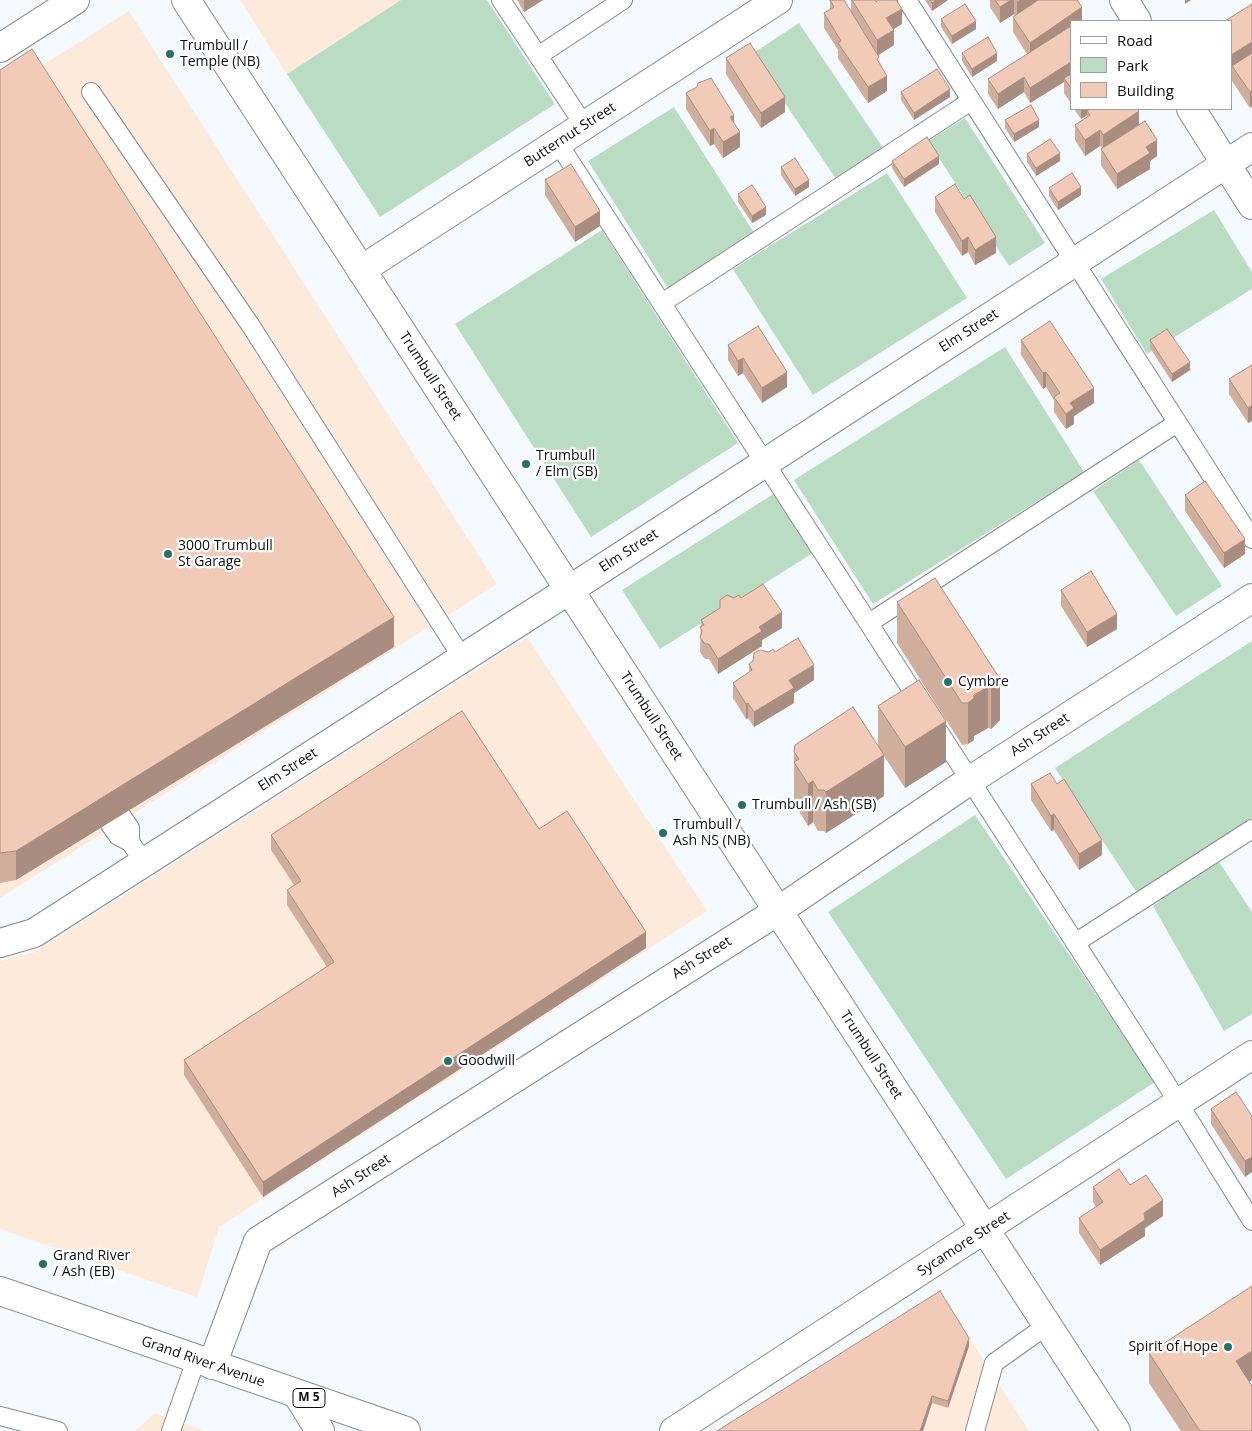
<!DOCTYPE html>
<style>
body{margin:0}
#map{position:relative;width:1252px;height:1431px;overflow:hidden;background:#f4f9fe;font-family:"Open Sans",sans-serif}
canvas{display:block}
.legend{position:absolute;left:1070px;top:20px;width:162px;height:90px;box-sizing:border-box;background:#fff;border:1px solid #9d9e9f;margin:0;padding:6px 9px;list-style:none;font-size:15px;color:#0b0d0e}
.legend li{display:flex;align-items:center;gap:10px;height:25px}
.legend b{width:25px;border:1px solid #9d9e9f}
</style>
<div id="map">
<canvas width="1252" height="1431"></canvas>
<ul class="legend">
<li><b style="height:6px;background:#fff"></b>Road</li>
<li><b style="height:14px;background:#badcc2"></b>Park</li>
<li><b style="height:14px;background:#f1cab8"></b>Building</li>
</ul>
</div>
<script>
const ctx = document.querySelector('canvas').getContext('2d');
ctx.lineJoin = 'round';
function paint(path, color) { ctx.fillStyle = color; ctx.fill(path, 'evenodd'); }
const poly = rows => new Path2D(rows.map(r => 'M' + r).join(''));
function trace(path, color, width, dash) { ctx.strokeStyle = color; ctx.lineWidth = width; ctx.lineCap = dash ? 'butt' : 'round'; ctx.setLineDash(dash || []); ctx.stroke(path); }
function label(font, color, halo, rows, align = 'center') {
  ctx.font = font + ' "Open Sans",sans-serif'; ctx.lineWidth = 4.5; ctx.setLineDash([]); ctx.textBaseline = 'middle'; ctx.strokeStyle = halo; ctx.fillStyle = color; for (const [text, x, y, turn = 0] of rows) {
    ctx.save(); ctx.translate(x, y); ctx.rotate((+turn || 0) * Math.PI / 180); ctx.textAlign = isNaN(turn) ? turn : align; if (halo) ctx.strokeText(text, 0, 0); ctx.fillText(text, 0, 0); ctx.restore();
  }
}
const commercial = poly([
 [240,0,401,0,287,74],
 [129,11,497,584,0,898,0,92],
 [527,637,707,911,219,1227,197,1297,0,1229,0,961,35,952],
 [943,1297,1029,1431,735,1431]
]);
const industrial = poly([
 [155,1413,205,1431,135,1431]
]);
const green = poly([
 [401,0,487,0,555,104,380,217,287,74],
 [799,23,885,151,838,182,752,54],
 [674,107,756,236,669,290,588,161],
 [965,118,1045,243,1009,266,928,141],
 [887,173,967,298,813,395,733,269],
 [1214,210,1252,272,1252,289,1147,354,1101,279],
 [602,230,738,443,591,537,455,324],
 [1005,347,1084,472,873,604,794,480],
 [1139,460,1222,586,1176,616,1093,491],
 [775,493,813,553,660,649,622,590],
 [1252,641,1252,818,1137,893,1055,768],
 [975,815,1155,1082,1006,1179,828,912],
 [1217,859,1252,912,1252,1014,1224,1031,1153,906]
]);
const lane = poly([
 [501,0,584,125],
 [907,0,1252,539],
 [538,56,623,0],
 [91,92,251,326,463,659],
 [558,143,1164,1080,1252,1221],
 [662,303,971,101],
 [869,623,1177,423],
 [121,815,130,828,130,842,144,862],
 [109,823,118,836,130,842],
 [1075,943,1252,829],
 [0,1416,58,1431],
 [171,1431,196,1360],
 [975,1431,994,1363,1046,1326]
]);
const street = poly([
 [1124,0,1137,21],
 [0,48,75,0],
 [1191,109,1252,205],
 [361,270,778,0],
 [0,943,34,933,569,590,1252,147],
 [212,1365,258,1241,778,911,969,781,1252,598],
 [297,1394,320,1431],
 [674,1431,1252,1055]
]);
const secondary = poly([
 [186,0,1116,1431]
]);
const primary = poly([
 [0,1291,406,1431]
]);
const wall = poly([
 [517,0,543,0,524,12],
 [830,0,851,12,851,0,876,2,902,24,893,29,894,45,878,55,879,63,887,91,868,103,838,58,838,50,824,28,824,13,830,9],
 [925,0,948,0,932,11],
 [990,0,1077,0,1082,21,1071,21,1071,103,1064,93,1064,82,1030,103,1024,92,998,109,988,94,988,79,1027,54,1013,32,1013,17,1015,15,1014,14,1000,23,990,7],
 [1252,4,1252,106,1250,108,1232,81,1232,70,1231,71],
 [941,19,976,29,952,44,941,27],
 [962,53,997,61,972,77,962,61],
 [726,58,785,112,761,128,726,74],
 [0,70,394,647,16,880,0,883],
 [901,92,950,97,914,120,901,100],
 [686,93,734,123,740,147,723,158,714,144,710,146,686,109],
 [1074,109,1138,109,1139,125,1157,156,1150,161,1150,169,1117,189,1101,165,1101,149,1102,148,1100,146,1085,156,1075,140,1075,125,1087,117,1087,115,1081,119],
 [1005,120,1039,127,1014,142,1005,128],
 [1027,154,1060,161,1036,176,1027,162],
 [892,161,939,164,904,187,892,168],
 [781,167,809,187,795,196,781,175],
 [545,180,600,226,575,242,545,195],
 [1049,188,1081,195,1058,210,1049,196],
 [738,194,766,215,752,223,738,202],
 [935,197,996,253,975,265,968,252,962,256,935,212],
 [1021,340,1094,403,1074,416,1074,424,1066,429,1054,412,1054,400,1046,387,1043,389,1021,355],
 [1150,340,1190,370,1172,382,1150,348],
 [728,345,787,387,762,403,743,373,738,376,728,360],
 [1252,365,1252,421,1248,423,1229,394,1229,379],
 [1185,495,1245,554,1224,568,1185,511],
 [1061,590,1117,629,1087,647,1061,606],
 [734,598,741,598,782,628,762,640,762,646,718,674,709,659,705,659,700,652,701,620,720,608],
 [897,602,1000,679,1000,720,991,729,988,728,974,736,974,740,968,744,962,745,897,643],
 [769,652,775,652,814,680,794,693,794,703,754,727,748,718,746,719,733,698,733,683,749,673,749,664],
 [878,706,946,762,905,788,884,756,884,796,826,833,824,831,818,831,813,822,808,826,794,803,794,752,878,746],
 [1031,784,1102,855,1079,870,1054,830,1051,831,1031,800],
 [539,829,646,948,263,1197,184,1075,184,1060,327,967,287,905,287,890,294,885,271,850,271,835],
 [1211,1109,1252,1116,1245,1177,1211,1124],
 [1093,1187,1163,1216,1145,1228,1145,1236,1100,1265,1079,1233,1079,1218,1096,1207,1093,1202],
 [969,1346,948,1408,932,1403,923,1431,717,1431],
 [1149,1353,1252,1380,1249,1382,1252,1431,1181,1431,1149,1383]
]);
const shadedWall = poly([
 [524,0,543,0,524,12],
 [936,0,948,0,932,11,932,3],
 [1011,0,1014,0,1014,14,1000,23,1000,7],
 [1020,0,1044,0,1017,17,1017,2],
 [1185,0,1191,0,1185,4],
 [1082,7,1082,21,1071,21,1071,30,1030,58,1030,43],
 [902,9,902,24,886,34,886,18],
 [976,21,976,29,952,44,952,36],
 [894,30,894,45,877,56,877,40],
 [1252,42,1252,57,1232,66,1232,70,1231,71,1231,55],
 [997,53,997,61,972,77,972,69],
 [1071,62,1071,78,1064,78,1064,82,1030,103,1030,88],
 [887,76,887,91,868,103,868,87],
 [1024,77,1024,92,998,109,998,94],
 [950,89,950,97,914,120,914,113],
 [1252,91,1252,106,1250,108,1250,92],
 [785,97,785,112,761,128,761,113],
 [1081,109,1097,109,1087,111,1087,115,1081,119],
 [1139,111,1139,127,1103,150,1103,135],
 [734,115,734,130,730,117],
 [1039,120,1039,127,1014,142,1014,134],
 [714,128,714,144,710,146,710,131],
 [1100,130,1100,146,1085,156,1085,140],
 [740,132,740,147,723,158,723,142],
 [1157,140,1157,156,1150,161,1150,169,1117,189,1117,174,1146,147],
 [1060,153,1060,161,1036,176,1036,168],
 [939,156,939,164,904,187,904,179],
 [809,180,809,187,795,196,795,189],
 [1081,187,1081,195,1058,210,1058,202],
 [766,207,766,215,752,223,752,216],
 [600,211,600,226,575,242,575,227],
 [968,237,968,252,962,256,962,241],
 [996,237,996,253,975,265,975,250],
 [743,358,743,373,738,376,738,361],
 [1190,362,1190,370,1172,382,1172,374],
 [787,372,787,387,762,403,762,388],
 [1046,372,1046,387,1043,389,1043,373],
 [1094,388,1094,403,1074,416,1074,424,1066,429,1066,414,1070,403],
 [1252,405,1252,421,1248,423,1248,408],
 [1245,539,1245,554,1224,568,1224,553],
 [782,612,782,628,762,640,762,646,718,674,718,659,759,627],
 [1117,614,1117,629,1087,647,1087,632],
 [394,617,394,647,16,880,16,851],
 [814,665,814,680,794,693,794,703,754,727,754,712,789,680],
 [1000,679,1000,720,991,729,991,688],
 [988,687,988,728,974,736,974,740,968,744,968,703,974,695],
 [748,703,748,718,746,719,746,704],
 [946,721,946,762,905,788,905,747],
 [884,755,884,796,826,833,826,792],
 [813,781,813,822,808,826,808,784],
 [1054,814,1054,830,1051,831,1051,816],
 [1102,840,1102,855,1079,870,1079,854],
 [646,932,646,948,263,1197,263,1182],
 [1252,1157,1252,1172,1245,1177,1245,1161],
 [1163,1200,1163,1216,1145,1228,1145,1236,1100,1265,1100,1250,1144,1213],
 [969,1338,969,1346,948,1408,948,1401],
 [1252,1351,1252,1380,1236,1390,1236,1361],
 [932,1396,932,1403,923,1431,920,1431]
]);
const building = poly([
 [830,0,844,0,879,57,877,59,887,76,868,87,838,43,841,41,824,13,834,7,830,0],
 [852,0,875,0,876,2,879,0,896,0,902,9,886,18,894,30,877,40,852,0],
 [930,0,936,0,932,3,930,0],
 [995,0,1011,0,1000,7,995,0],
 [1038,0,1077,0,1082,7,1030,43,1013,17,1038,0],
 [965,4,976,21,952,36,941,19,965,4],
 [1252,4,1252,42,1231,55,1231,21,1225,21,1252,4],
 [1071,26,1071,62,1030,88,1024,77,998,94,988,79,1071,26],
 [988,37,997,53,972,69,962,53,988,37],
 [750,43,785,97,761,113,726,58,750,43],
 [32,49,394,617,16,851,0,853,0,70,32,49],
 [1252,53,1252,91,1250,92,1232,66,1252,53],
 [937,69,950,89,914,113,901,92,937,69],
 [1071,74,1071,88,1064,78,1071,74],
 [711,78,734,115,730,117,740,132,723,142,714,128,710,131,686,93,697,87,698,83,711,78],
 [1031,105,1039,120,1014,134,1005,120,1031,105],
 [1090,109,1138,109,1139,111,1103,135,1100,130,1085,140,1075,125,1090,115,1087,111,1090,109],
 [1145,121,1157,140,1146,147,1150,153,1117,174,1101,149,1145,121],
 [927,137,939,156,904,179,892,161,927,137],
 [1050,139,1060,153,1036,168,1027,154,1050,139],
 [795,158,809,180,795,189,781,167,795,158],
 [571,164,600,211,575,227,545,180,571,164],
 [1072,173,1081,187,1058,202,1049,188,1072,173],
 [955,184,964,199,970,195,996,237,975,250,968,237,962,241,935,197,955,184],
 [752,185,766,207,752,216,738,194,752,185],
 [1050,321,1094,388,1070,403,1074,408,1066,414,1054,397,1060,393,1046,372,1043,373,1021,340,1050,321],
 [758,326,787,372,762,388,743,358,738,361,728,345,758,326],
 [1167,329,1190,362,1172,374,1150,340,1167,329],
 [1252,365,1252,405,1248,408,1229,379,1252,365],
 [1205,481,1245,539,1224,553,1185,495,1205,481],
 [1091,571,1117,614,1087,632,1061,590,1091,571],
 [935,578,1000,679,991,688,988,687,974,695,974,698,968,703,962,703,897,602,935,578],
 [763,584,782,612,759,627,762,631,718,659,709,644,705,644,700,637,702,631,700,627,704,625,701,620,720,608,720,600,727,595,734,598,739,595,741,598,763,584],
 [798,638,814,665,789,680,794,688,754,712,748,703,746,704,733,683,752,670,749,664,753,661,754,653,760,650,769,652,773,649,775,652,798,638],
 [919,680,946,721,905,747,878,706,919,680],
 [853,707,884,755,826,792,824,790,818,790,813,781,808,784,794,762,799,759,794,752,795,745,853,707],
 [462,711,539,829,567,811,646,932,263,1182,184,1060,334,962,287,890,301,881,271,835,462,711],
 [1050,773,1057,784,1064,779,1102,840,1079,854,1054,814,1051,816,1031,784,1050,773],
 [1236,1092,1252,1116,1252,1157,1245,1161,1211,1109,1236,1092],
 [1119,1169,1130,1185,1146,1175,1163,1200,1144,1213,1145,1220,1100,1250,1079,1218,1103,1202,1093,1187,1119,1169],
 [1252,1286,1252,1351,1236,1361,1252,1386,1252,1431,1200,1431,1149,1353,1252,1286],
 [940,1291,969,1338,948,1401,932,1396,920,1431,717,1431,940,1291]
]);
const markers = [
 [170,54,5,"#276f68"],
 [526,464,5,"#276f68"],
 [168,554,5,"#276f68"],
 [948,682,5,"#276f68"],
 [742,805,5,"#276f68"],
 [663,833,5,"#276f68"],
 [448,1061,5,"#276f68"],
 [43,1264,5,"#276f68"],
 [1228,1347,5,"#276f68"]
];
const shields = [
 [309,1398,32]
];
const shieldNames = [
 ["M 5",309,1398]
];
const poiNames = [
 ["Trumbull /",180,46],
 ["Temple (NB)",180,62],
 ["Trumbull",536,456],
 ["/ Elm (SB)",536,472],
 ["3000 Trumbull",178,546],
 ["St Garage",178,562],
 ["Cymbre",958,682],
 ["Trumbull / Ash (SB)",752,805],
 ["Trumbull /",673,825],
 ["Ash NS (NB)",673,841],
 ["Goodwill",458,1061],
 ["Grand River",53,1256],
 ["/ Ash (EB)",53,1272],
 ["Spirit of Hope",1218,1347,"right"]
];
const streetNames = [
 ["Butternut Street",570,135,-33],
 ["Elm Street",969,331,-33],
 ["Trumbull Street",430,376,57],
 ["Elm Street",629,551,-33],
 ["Trumbull Street",651,716,57],
 ["Ash Street",1040,735,-33],
 ["Elm Street",288,770,-33],
 ["Ash Street",702,958,-32],
 ["Trumbull Street",871,1055,57],
 ["Ash Street",361,1176,-33],
 ["Sycamore Street",964,1244,-33],
 ["Grand River Avenue",203,1362,19]
];
paint(commercial, '#fdeada');
paint(industrial, '#fcebd9');
paint(green, '#badcc2');
trace(lane, '#868a8f', 20);
trace(street, '#868a8f', 30);
trace(secondary, '#868a8f', 30);
trace(primary, '#868a8f', 30);
trace(lane, '#fff', 18);
trace(street, '#fff', 28);
trace(secondary, '#fff', 28);
trace(primary, '#fff', 28);
paint(wall, '#cfae9e');
paint(shadedWall, '#a98d81');
paint(building, '#f1cab8');
trace(building, '#a98d81', 1);
for (const [x, y, r, color] of markers) { const dot = new Path2D(); dot.arc(x, y, r, 0, 2 * Math.PI); ctx.fillStyle = color; ctx.fill(dot); trace(dot, '#fff', 2); }
for (const [x, y, w] of shields) { const box = new Path2D(); box.roundRect(x - w / 2, y - 9.5, w, 19, 4); ctx.fillStyle = '#fff'; ctx.fill(box); trace(box, '#0b0d0e', 1); }
label('bold 12px', '#0b0d0e', null, shieldNames);
label('14px', '#0b0d0e', '#fff', poiNames, 'left');
label('14px', '#0b0d0e', '#fff', streetNames);
</script>
